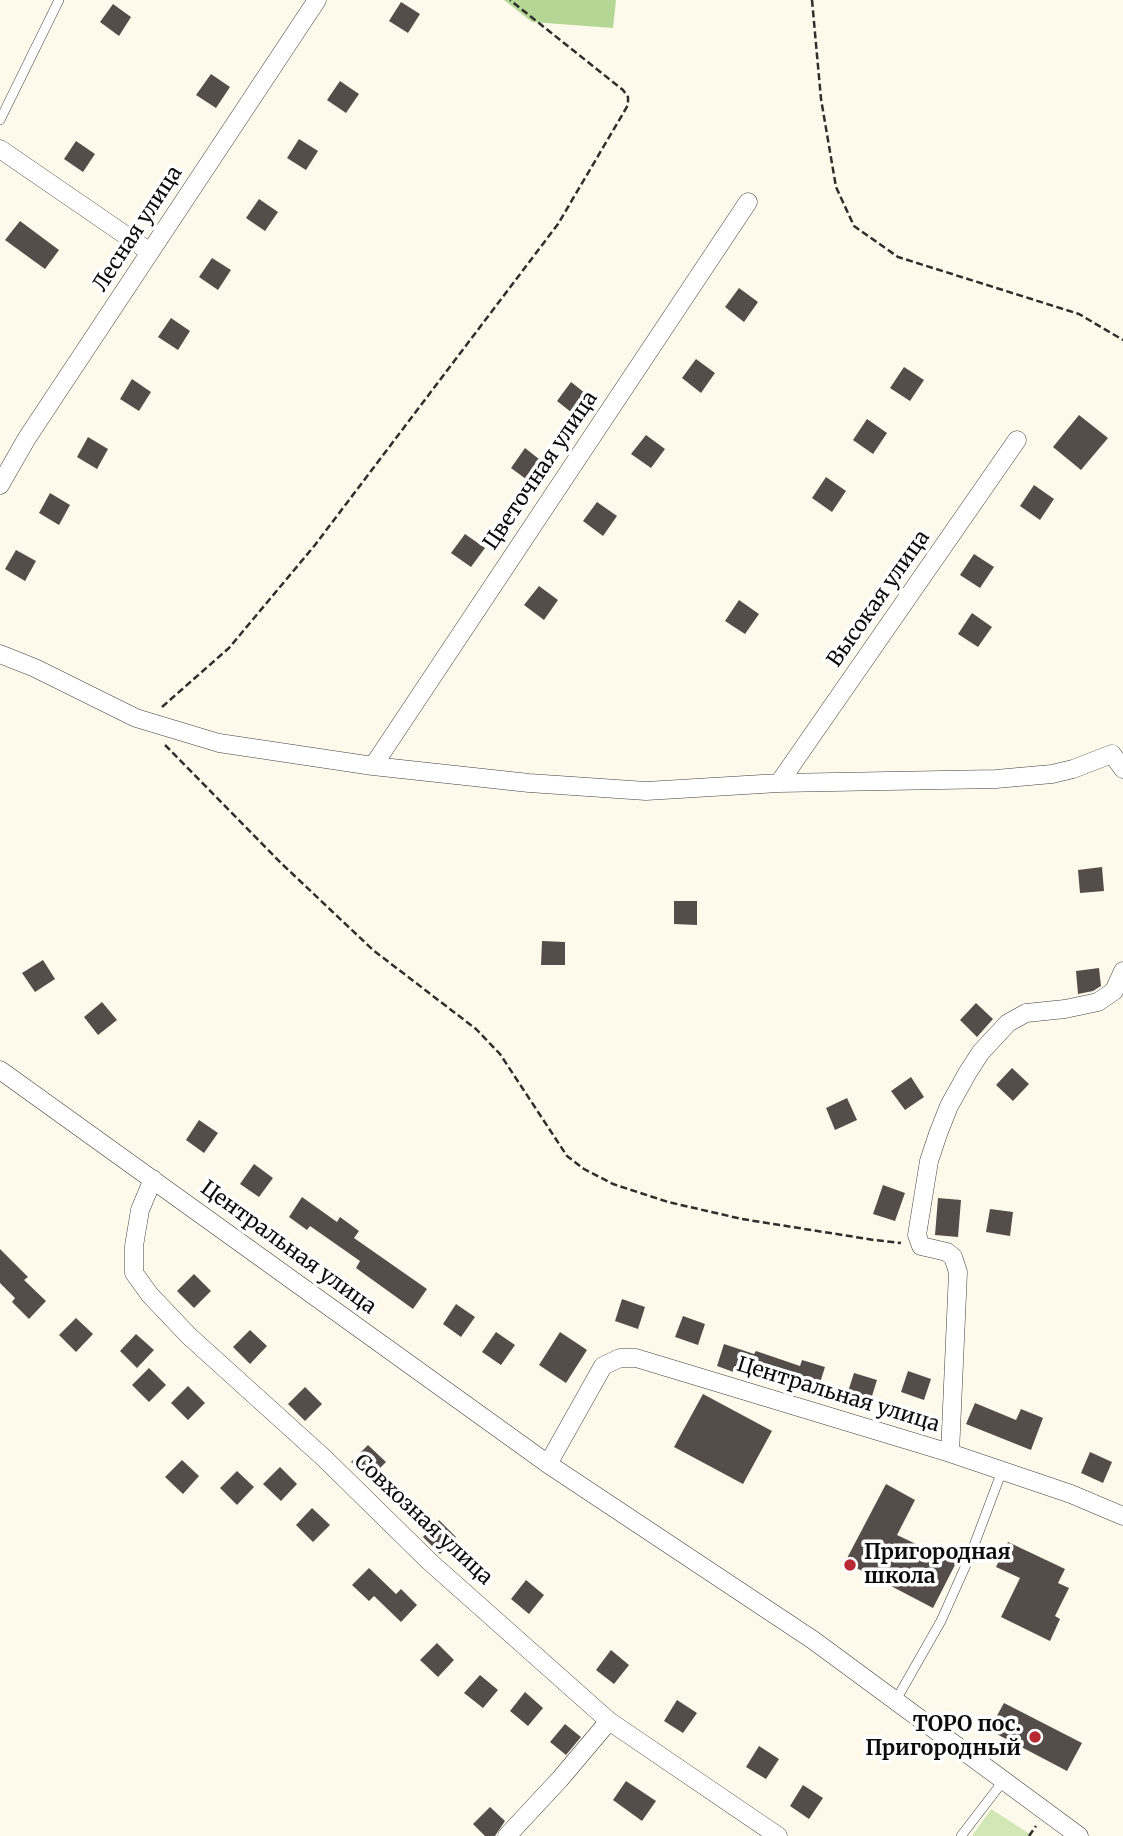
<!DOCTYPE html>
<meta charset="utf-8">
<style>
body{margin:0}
canvas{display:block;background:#fefaeb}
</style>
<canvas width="1123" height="1836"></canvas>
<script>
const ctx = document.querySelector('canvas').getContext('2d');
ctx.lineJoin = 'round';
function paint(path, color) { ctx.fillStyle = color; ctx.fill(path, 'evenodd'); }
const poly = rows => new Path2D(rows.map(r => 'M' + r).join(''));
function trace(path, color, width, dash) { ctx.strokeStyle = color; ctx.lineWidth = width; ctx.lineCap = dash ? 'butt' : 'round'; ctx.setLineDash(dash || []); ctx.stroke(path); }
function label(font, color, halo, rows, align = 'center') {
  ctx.font = font + ' Merriweather,serif'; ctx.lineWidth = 7; ctx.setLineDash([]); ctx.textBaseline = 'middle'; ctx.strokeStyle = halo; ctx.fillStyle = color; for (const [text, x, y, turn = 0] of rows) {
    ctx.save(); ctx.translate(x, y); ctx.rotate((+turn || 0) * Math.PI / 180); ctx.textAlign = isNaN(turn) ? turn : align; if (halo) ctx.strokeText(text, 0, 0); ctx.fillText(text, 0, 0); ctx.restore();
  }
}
const green = poly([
 [991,1809,1033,1836,972,1836]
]);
const forest = poly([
 [504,0,616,0,613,28,532,22]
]);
const building = poly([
 [401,2,420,14,408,33,389,21],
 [113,4,131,17,119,36,100,22],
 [211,74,230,87,216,108,196,95],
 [340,81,359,94,346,113,327,100],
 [299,139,318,151,306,170,287,158],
 [76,141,95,154,83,172,64,159],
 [259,199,278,212,265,231,246,218],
 [20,221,59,250,45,269,5,240],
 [212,258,231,270,218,290,199,277],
 [739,288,758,302,744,322,725,307],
 [171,318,190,331,178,350,158,337],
 [696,359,715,373,701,393,682,378],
 [904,367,924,380,910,401,890,388],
 [132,379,151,392,139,411,120,399],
 [571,382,590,397,576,416,557,401],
 [1079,415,1108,438,1081,470,1053,447],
 [867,419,887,433,873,454,853,440],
 [646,435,665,449,651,468,631,454],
 [88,437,108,449,97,469,77,457],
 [525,448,544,463,530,482,511,468],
 [826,477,846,491,832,512,812,498],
 [1034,485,1054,499,1040,520,1020,506],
 [50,493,70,505,59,525,39,513],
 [597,502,617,516,603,536,583,521],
 [465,534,485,548,471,567,451,553],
 [16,550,36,561,25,581,5,569],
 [974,554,994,567,980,588,960,575],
 [539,586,558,600,544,620,524,605],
 [739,600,759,614,745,634,725,621],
 [972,613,992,627,978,647,958,634],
 [1102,867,1104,891,1080,893,1078,870],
 [674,901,697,901,697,925,674,924],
 [542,941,565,942,565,965,541,965],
 [43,960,55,979,35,992,22,973],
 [1099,968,1101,986,1093,991,1078,994,1076,971],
 [102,1002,117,1020,98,1035,84,1017],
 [976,1003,993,1019,977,1037,960,1020],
 [1012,1068,1029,1084,1013,1101,996,1085],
 [911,1077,924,1097,905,1110,891,1091],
 [847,1098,857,1120,835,1130,826,1108],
 [199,1120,218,1133,204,1153,186,1140],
 [254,1164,273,1178,259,1197,240,1184],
 [883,1185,905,1193,895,1221,873,1214],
 [302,1197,337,1222,340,1217,359,1231,354,1238,427,1289,413,1309,356,1268,360,1261,310,1226,307,1230,289,1217],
 [938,1198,961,1200,958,1237,935,1235],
 [990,1209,1013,1212,1010,1236,986,1232],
 [0,1249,28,1277,24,1280,46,1301,29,1319,12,1302,15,1298,0,1283],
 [194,1274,211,1291,194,1308,177,1291],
 [622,1299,645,1307,638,1329,615,1321],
 [456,1304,475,1317,461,1337,443,1324],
 [683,1316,705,1324,698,1345,675,1337],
 [76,1318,93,1334,76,1352,59,1335],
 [250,1330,267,1346,250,1364,233,1347],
 [496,1332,515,1345,501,1365,482,1352],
 [560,1332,587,1350,566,1383,539,1365],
 [136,1334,154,1350,137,1368,120,1351],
 [724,1344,754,1354,756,1351,800,1366,802,1360,825,1367,818,1389,773,1374,771,1380,741,1370,739,1374,717,1366],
 [149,1368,166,1385,149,1402,132,1385],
 [908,1371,931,1379,924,1400,901,1392],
 [854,1373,877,1380,867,1412,844,1404],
 [188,1386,205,1403,188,1420,171,1403],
 [305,1387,322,1404,305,1421,288,1404],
 [703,1394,772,1431,743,1484,674,1447],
 [975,1403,1016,1420,1021,1409,1043,1418,1031,1450,966,1424],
 [368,1445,386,1462,369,1479,351,1462],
 [1090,1452,1112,1462,1103,1483,1081,1473],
 [182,1460,199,1476,183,1494,165,1477],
 [280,1467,297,1484,281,1501,263,1484],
 [237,1471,254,1487,237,1505,220,1488],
 [886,1484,915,1500,897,1535,956,1563,933,1608,845,1562],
 [312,1508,330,1525,313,1542,296,1525],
 [439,1520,456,1537,440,1554,423,1537],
 [1008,1542,1065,1569,1058,1583,1069,1588,1055,1616,1060,1619,1050,1641,1001,1617,1020,1578,996,1567],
 [369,1568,396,1594,401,1589,417,1605,401,1622,374,1596,369,1601,352,1585],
 [526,1580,544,1595,529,1614,511,1599],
 [437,1643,454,1660,438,1677,420,1660],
 [611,1650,629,1665,614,1684,596,1670],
 [480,1675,498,1690,483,1708,464,1693],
 [525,1692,543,1708,528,1726,510,1711],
 [677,1700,697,1713,683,1733,664,1721],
 [1004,1703,1082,1743,1067,1771,989,1730],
 [565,1724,581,1737,566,1755,550,1742],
 [759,1746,779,1759,766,1779,746,1767],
 [626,1781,656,1801,642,1821,613,1800],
 [803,1785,823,1798,809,1819,790,1806],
 [490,1807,505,1821,495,1836,485,1836,473,1824]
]);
const path = poly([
 [812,0,821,99,836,187,854,226,898,257,1079,314,1123,340],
 [162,707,229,648,315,545,558,224,628,105,628,97,623,90,510,0],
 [165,745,281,863,373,950,476,1029,500,1054,567,1156,584,1169,613,1184,668,1202,742,1219,874,1240,901,1243],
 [1029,1836,1036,1826]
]);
const lane = poly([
 [0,120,59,0],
 [896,1700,941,1621,970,1556,1002,1471],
 [961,1836,1004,1780]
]);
const street = poly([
 [0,149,150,252],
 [0,485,27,438,317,0],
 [0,654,35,668,136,718,219,743,373,766,529,783,646,791,779,783,996,779,1052,774,1073,769,1112,754,1123,769],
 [373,766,748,202],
 [779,783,1017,440],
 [0,1070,548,1464,813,1640,1079,1836],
 [153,1179,140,1210,134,1246,134,1273,150,1295,189,1336,324,1458,430,1562,609,1721,778,1836],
 [950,1453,958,1272,953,1257,947,1252,921,1246,917,1235,929,1161,938,1134,949,1106,968,1072,981,1052,1008,1023,1026,1013,1065,1009,1098,1002,1114,991,1123,971],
 [548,1464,603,1366,620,1358,636,1358,950,1453,1071,1494,1123,1516],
 [507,1836,560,1779,609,1721]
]);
const markers = [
 [850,1565,7,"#b72933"],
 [1035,1737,7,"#b72933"]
];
const streetNames = [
 ["Лесная улица",138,229,-57],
 ["Цветочная улица",541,471,-56],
 ["Высокая улица",879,599,-55],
 ["Центральная улица",288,1248,36],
 ["Центральная улица",838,1395,17],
 ["Совхозная улица",423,1520,43]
];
const poiNames = [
 ["Пригородная",864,1553],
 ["школа",864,1577],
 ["ТОРО пос.",1021,1725,"right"],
 ["Пригородный",1021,1749,"right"]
];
paint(green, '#d1e7b6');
paint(forest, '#b5d796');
paint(building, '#544d49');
trace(lane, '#3f3f3f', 10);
trace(street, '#3f3f3f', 19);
trace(path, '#2e2e2e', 2.5, [7, 3.5]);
trace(lane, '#fff', 9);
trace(street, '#fff', 18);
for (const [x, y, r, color] of markers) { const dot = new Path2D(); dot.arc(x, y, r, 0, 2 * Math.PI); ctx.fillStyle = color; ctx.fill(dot); trace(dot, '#fff', 2.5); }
label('21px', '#0c0c0c', '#fff', streetNames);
label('bold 21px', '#0c0c0c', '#fff', poiNames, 'left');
</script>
